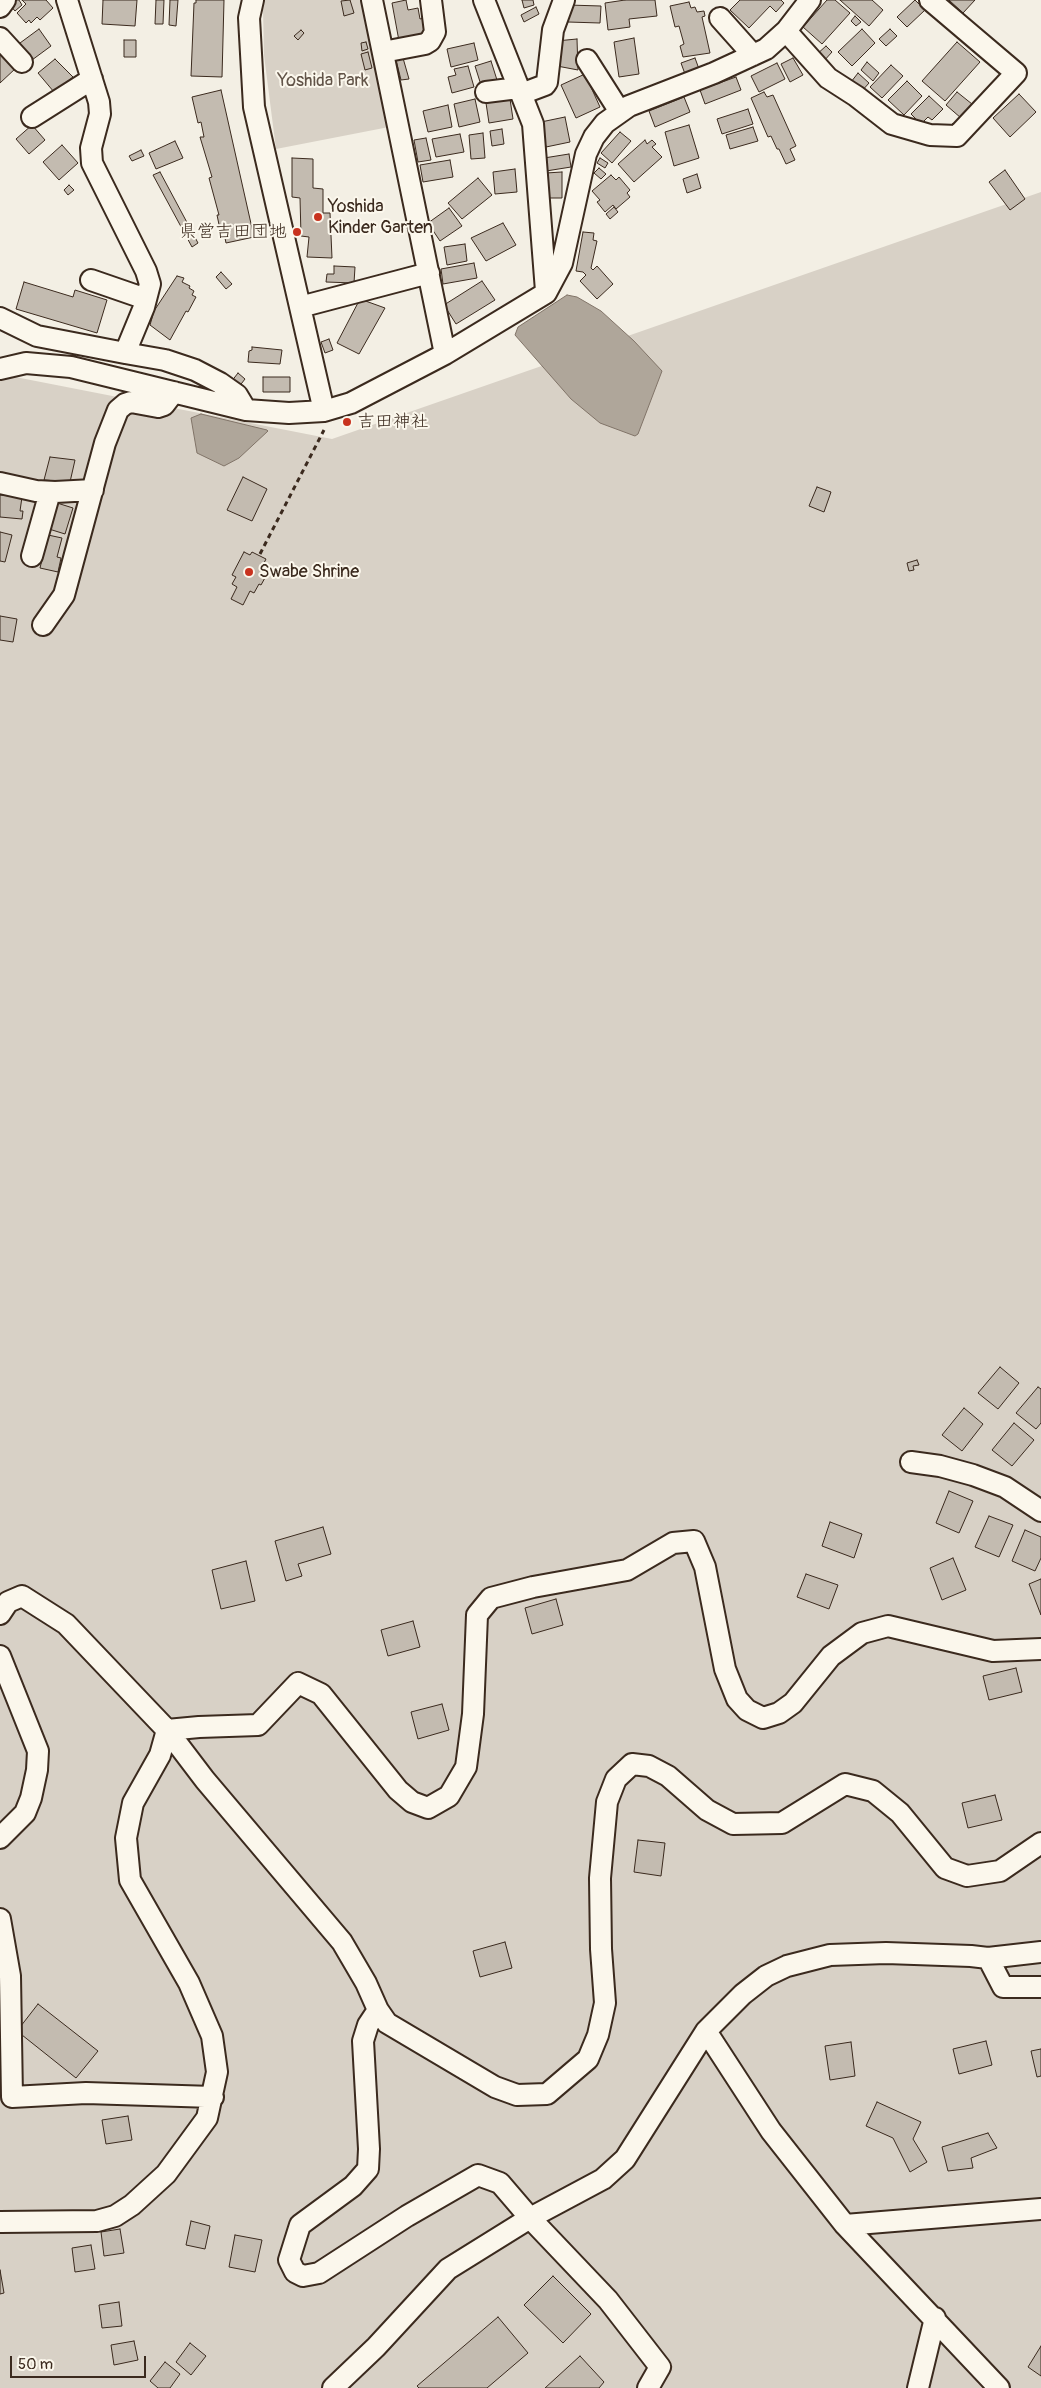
<!DOCTYPE html>
<meta charset="utf-8">
<style>
body{margin:0}
#map{position:relative;width:1041px;height:2388px;overflow:hidden;background:#f3efe4;font-family:Pangolin,sans-serif}
canvas{display:block}
.scale{position:absolute;left:10px;top:2356px;width:136px;height:22px;box-sizing:border-box;border:2px solid #3b2a1e;border-top:0;padding-left:6px;font-size:15px;line-height:18px;white-space:nowrap;color:#3b2a1e;-webkit-text-stroke:4px #fbf7ec;paint-order:stroke}
</style>
<div id="map">
<canvas width="1041" height="2388"></canvas>
<div class="scale">50 m</div>
</div>
<script>
const ctx = document.querySelector('canvas').getContext('2d');
ctx.lineJoin = 'round';
function paint(path, color) { ctx.fillStyle = color; ctx.fill(path, 'evenodd'); }
const poly = rows => new Path2D(rows.map(r => 'M' + r).join(''));
function trace(path, color, width, dash) { ctx.strokeStyle = color; ctx.lineWidth = width; ctx.lineCap = dash ? 'butt' : 'round'; ctx.setLineDash(dash || []); ctx.stroke(path); }
function label(font, color, halo, rows, align = 'center') {
  ctx.font = font + ' Pangolin,"Klee One",sans-serif'; ctx.lineWidth = 4; ctx.setLineDash([]); ctx.textBaseline = 'middle'; ctx.strokeStyle = halo; ctx.fillStyle = color; for (const [text, x, y, turn = 0] of rows) {
    ctx.save(); ctx.translate(x, y); ctx.rotate((+turn || 0) * Math.PI / 180); ctx.textAlign = isNaN(turn) ? turn : align; if (halo) ctx.strokeText(text, 0, 0); ctx.fillText(text, 0, 0); ctx.restore();
  }
}
const green = poly([
 [265,0,364,0,389,127,276,149,264,55,263,9],
 [1041,192,1041,2388,0,2388,0,374,332,439]
]);
const water = poly([
 [567,295,577,297,601,311,634,341,662,371,638,434,635,436,600,423,571,399,515,335,518,327,567,295],
 [201,414,267,430,268,431,239,458,224,466,197,453,191,418,201,414]
]);
const building = poly([
 [14,0,19,0,22,5,15,11,9,4,14,0],
 [22,0,46,0,53,8,40,20,37,17,31,23,29,20,26,23,17,13,26,4,22,0],
 [103,0,137,0,135,26,102,24,103,0],
 [156,0,164,0,163,24,155,24,156,0],
 [170,0,178,0,176,26,169,25,170,0],
 [196,0,224,0,222,77,191,76,194,3,196,3,196,0],
 [350,0,354,13,344,16,341,1,350,0],
 [406,0,408,10,418,8,420,19,424,18,427,36,399,41,392,3,406,0],
 [522,0,533,0,534,5,524,8,522,0],
 [625,0,655,0,657,16,629,19,630,27,608,30,605,3,625,0],
 [740,0,781,0,784,3,776,12,770,6,749,28,730,10,740,0],
 [827,0,835,0,850,13,822,44,803,27,827,0],
 [840,0,872,0,883,10,869,26,840,0],
 [915,0,925,10,907,27,897,17,915,0],
 [949,0,975,0,963,13,949,0],
 [689,2,691,8,695,7,697,12,704,11,705,16,702,17,710,53,683,57,680,46,684,44,679,26,675,27,670,6,689,2],
 [568,5,601,6,600,23,568,22,568,5],
 [536,7,539,14,524,22,521,15,536,7],
 [855,16,861,22,856,26,851,21,855,16],
 [39,29,51,46,32,60,20,43,39,29],
 [862,29,875,43,852,66,838,52,862,29],
 [890,29,897,36,886,46,879,39,890,29],
 [301,30,304,33,298,40,294,36,301,30],
 [634,38,639,74,619,77,614,42,634,38],
 [577,39,578,70,557,66,556,41,577,39],
 [124,40,136,40,136,57,124,57,124,40],
 [366,42,368,49,362,51,361,43,366,42],
 [957,42,980,62,945,101,922,81,957,42],
 [474,43,478,60,451,67,447,49,474,43],
 [826,46,832,52,823,62,816,55,826,46],
 [0,50,16,68,0,83,0,50],
 [368,52,372,68,365,70,361,54,368,52],
 [403,58,409,79,401,80,396,60,403,58],
 [695,58,699,69,685,74,681,63,695,58],
 [793,58,803,75,790,82,781,64,793,58],
 [55,59,73,77,54,92,38,73,55,59],
 [491,61,497,80,481,85,475,66,491,61],
 [867,62,879,73,873,81,861,70,867,62],
 [777,63,785,79,759,92,751,76,777,63],
 [891,65,903,76,882,98,870,87,891,65],
 [468,66,474,87,452,93,448,77,456,75,454,69,468,66],
 [858,73,869,83,861,92,851,82,858,73],
 [585,74,600,107,576,118,561,85,585,74],
 [736,77,741,90,705,104,700,90,736,77],
 [907,81,922,96,904,115,888,100,907,81],
 [221,90,254,237,226,243,224,233,221,234,217,215,219,215,209,178,212,177,200,137,204,137,201,122,198,123,192,97,221,90],
 [764,92,767,97,773,95,796,146,790,149,795,160,786,164,779,149,777,149,771,136,768,137,751,98,764,92],
 [957,92,972,104,961,118,946,105,957,92],
 [1019,94,1036,112,1010,137,993,118,1019,94],
 [929,96,943,109,932,120,928,117,921,124,911,114,929,96],
 [684,97,690,112,655,127,649,111,684,97],
 [475,99,480,122,459,127,454,104,475,99],
 [510,99,513,119,489,123,486,103,510,99],
 [448,105,452,127,428,132,423,111,448,105],
 [748,109,753,124,722,134,717,119,748,109],
 [565,117,570,142,546,147,541,122,565,117],
 [32,125,45,140,29,154,16,139,32,125],
 [689,125,699,158,674,166,665,132,689,125],
 [753,127,758,141,730,149,726,135,753,127],
 [502,129,504,144,492,146,490,131,502,129],
 [620,132,631,141,612,163,601,153,620,132],
 [483,133,485,158,471,159,469,135,483,133],
 [460,134,464,152,436,157,432,139,460,134],
 [426,138,431,160,418,162,414,140,426,138],
 [645,140,647,144,652,140,656,144,652,147,662,157,634,182,618,164,645,140],
 [175,141,183,158,156,169,149,153,175,141],
 [62,145,78,163,59,180,43,162,62,145],
 [141,150,144,156,132,161,129,156,141,150],
 [569,154,571,167,546,171,544,158,569,154],
 [292,158,313,159,313,188,323,189,323,213,330,213,332,258,307,257,309,237,301,236,300,198,292,197,292,158],
 [600,158,608,163,605,168,597,163,600,158],
 [450,160,453,177,423,182,420,165,450,160],
 [599,168,606,174,601,179,594,173,599,168],
 [515,169,517,192,495,194,493,172,515,169],
 [1005,170,1025,199,1010,210,989,182,1005,170],
 [160,172,198,243,192,247,153,175,160,172],
 [562,172,562,198,546,198,546,173,562,172],
 [697,174,701,188,687,193,683,179,697,174],
 [611,175,616,180,619,177,630,190,627,193,630,197,616,209,613,205,605,212,597,202,600,200,592,191,611,175],
 [478,178,492,195,462,219,448,203,478,178],
 [69,185,74,190,68,195,64,190,69,185],
 [614,207,618,212,610,219,606,214,614,207],
 [449,208,462,226,440,241,428,223,449,208],
 [503,223,516,245,486,261,471,238,503,223],
 [583,232,594,233,593,240,597,241,591,268,593,270,597,266,613,284,597,299,580,281,586,275,583,272,576,271,583,232],
 [465,244,467,261,447,265,444,247,465,244],
 [474,263,477,278,443,284,441,269,474,263],
 [334,266,355,267,354,283,326,282,327,274,334,274,334,266],
 [221,272,232,284,226,289,216,277,221,272],
 [177,276,184,278,182,282,190,286,189,288,194,291,192,295,196,297,188,312,186,311,170,340,150,325,154,311,177,276],
 [482,281,495,300,456,324,444,305,482,281],
 [24,282,73,297,75,290,107,300,97,333,16,309,24,282],
 [360,299,385,308,359,354,337,343,360,299],
 [329,339,333,350,325,353,321,342,329,339],
 [252,347,282,350,280,364,248,362,249,351,252,350,252,347],
 [238,373,245,379,238,388,231,382,238,373],
 [263,377,290,377,290,392,263,392,263,377],
 [50,457,75,460,70,482,44,480,50,457],
 [243,477,267,489,252,521,227,510,243,477],
 [817,487,831,492,824,512,809,506,817,487],
 [0,495,22,497,20,511,23,511,22,519,0,517,0,495],
 [57,503,73,508,65,534,49,529,57,503],
 [0,532,12,535,5,562,0,561,0,532],
 [48,535,62,538,57,557,61,558,58,572,40,568,48,535],
 [244,552,250,555,252,552,266,559,264,563,271,567,261,585,259,584,254,593,250,591,243,605,231,599,237,587,232,584,236,577,232,575,244,552],
 [917,560,919,565,913,566,914,570,909,571,907,563,917,560],
 [0,616,17,619,13,642,0,640,0,616],
 [1000,1367,1019,1383,998,1409,978,1393,1000,1367],
 [1038,1387,1041,1389,1041,1423,1036,1429,1016,1413,1038,1387],
 [964,1408,983,1424,962,1451,942,1435,964,1408],
 [1014,1423,1034,1440,1012,1466,992,1450,1014,1423],
 [949,1491,973,1501,959,1533,936,1523,949,1491],
 [989,1516,1013,1525,999,1557,975,1547,989,1516],
 [830,1522,862,1534,854,1558,822,1546,830,1522],
 [323,1527,331,1554,298,1564,302,1576,286,1581,275,1541,323,1527],
 [1025,1530,1041,1537,1041,1558,1035,1571,1012,1561,1025,1530],
 [953,1558,966,1590,942,1600,930,1568,953,1558],
 [246,1561,255,1601,221,1609,212,1570,246,1561],
 [806,1574,838,1585,829,1609,797,1597,806,1574],
 [1041,1579,1041,1615,1029,1584,1041,1579],
 [556,1599,563,1625,532,1634,525,1608,556,1599],
 [413,1621,420,1647,388,1656,381,1630,413,1621],
 [1016,1668,1022,1692,989,1700,983,1676,1016,1668],
 [442,1704,449,1730,418,1739,411,1712,442,1704],
 [995,1795,1002,1820,968,1828,962,1803,995,1795],
 [638,1840,665,1843,661,1876,634,1872,638,1840],
 [505,1942,512,1968,480,1977,473,1951,505,1942],
 [38,2004,98,2051,76,2078,17,2031,38,2004],
 [986,2041,992,2065,959,2074,953,2049,986,2041],
 [851,2042,855,2076,830,2080,825,2046,851,2042],
 [1041,2049,1041,2076,1037,2077,1031,2051,1041,2049],
 [877,2102,921,2122,913,2139,927,2162,910,2172,893,2138,866,2126,877,2102],
 [128,2116,132,2140,106,2144,102,2120,128,2116],
 [988,2133,997,2148,971,2158,973,2168,948,2171,942,2147,988,2133],
 [191,2221,210,2226,205,2249,186,2245,191,2221],
 [120,2229,124,2253,104,2256,101,2232,120,2229],
 [235,2235,262,2240,255,2272,229,2267,235,2235],
 [91,2245,95,2269,75,2272,72,2248,91,2245],
 [0,2270,4,2293,0,2294,0,2270],
 [553,2276,591,2314,563,2343,524,2305,553,2276],
 [119,2302,122,2326,102,2328,99,2305,119,2302],
 [498,2317,528,2353,487,2388,419,2388,417,2386,498,2317],
 [134,2341,138,2360,114,2365,111,2345,134,2341],
 [190,2343,206,2356,191,2375,176,2362,190,2343],
 [1041,2346,1041,2376,1028,2367,1041,2346],
 [580,2356,604,2382,599,2388,545,2388,580,2356],
 [165,2362,180,2374,170,2388,158,2388,150,2381,165,2362]
]);
const path = poly([
 [260,554,324,430]
]);
const minor = poly([
 [67,0,99,102,100,114,91,148,92,163,146,271,150,284,144,307,125,353,165,360,195,370,220,383,237,395,246,410],
 [253,0,249,18,254,107,324,411],
 [372,0,445,354],
 [484,0,533,124,546,291],
 [0,7,5,0],
 [720,18,753,55],
 [786,31,828,78,856,96,892,124,930,135,957,136,1016,73,930,0],
 [0,38,22,62],
 [383,52,425,44,430,41,435,32,431,0],
 [587,60,620,112],
 [486,92,518,88],
 [521,94,545,85,547,82,553,30,564,0],
 [32,117,92,79],
 [91,280,146,299],
 [300,307,429,273],
 [0,318,37,336,125,353],
 [0,369,26,363,71,367,246,410,289,413,324,411,351,403,445,354,546,293,562,263,586,154,594,137,605,123,629,106,714,73,766,49,786,31,810,0],
 [0,483,36,491,55,492,93,490],
 [32,556,50,492],
 [43,625,64,595,105,443,118,410,125,404,131,402,158,407,164,405,174,392],
 [911,1462,940,1466,973,1475,1005,1487,1041,1511],
 [0,1614,8,1602,22,1596,66,1624,167,1730,205,1780,342,1942,366,1983,378,2010,387,2023,495,2087,517,2095,547,2094,588,2059,598,2035,605,2003,601,1949,600,1878,607,1802,616,1779,632,1764,649,1766,668,1776,707,1810,733,1824,782,1823,845,1784,873,1791,900,1813,945,1868,967,1876,1000,1871,1041,1843],
 [0,1656,38,1751,37,1770,31,1798,25,1813,0,1838],
 [167,1730,199,1727,258,1725,298,1683,321,1694,398,1790,412,1802,428,1808,449,1796,466,1767,473,1714,477,1615,491,1598,533,1587,627,1570,673,1543,694,1541,705,1567,725,1669,737,1699,747,1710,763,1718,779,1713,793,1703,831,1656,862,1633,888,1626,993,1651,1041,1649],
 [0,1919,10,1976,12,2097,86,2093,213,2097],
 [988,1958,1003,1987,1041,1987],
 [378,2010,368,2025,363,2041,369,2149,368,2169,353,2186,300,2225,289,2260,295,2272,303,2276,319,2273,407,2216,478,2175,500,2183,530,2218,608,2300,660,2367,648,2388],
 [706,2031,771,2131,845,2225,999,2388],
 [0,2222,97,2221,115,2216,132,2205,166,2174,207,2118,217,2072,212,2036,189,1983,130,1880,126,1838,133,1803,160,1755,167,1730],
 [845,2225,1041,2209],
 [333,2388,376,2347,448,2269,530,2218,603,2179,625,2159,706,2031,743,1994,766,1976,787,1966,830,1955,886,1953,971,1956,988,1958,1041,1952],
 [918,2388,935,2318]
]);
const markers = [
 [318,217,5,"#c8321e"],
 [297,232,5,"#c8321e"],
 [347,422,5,"#c8321e"],
 [249,572,5,"#c8321e"]
];
const parkNames = [
 ["Yoshida Park",323,81]
];
const poiNames = [
 ["Yoshida",328,207],
 ["Kinder Garten",328,228],
 ["県営吉田団地",287,232,"right"],
 ["吉田神社",357,422],
 ["Swabe Shrine",259,572]
];
paint(green, '#d8d1c6');
paint(water, '#afa69a');
trace(water, '#817468', 1);
paint(building, '#c3bbb0');
trace(building, '#3b2a1e', 1);
trace(minor, '#3b2a1e', 24);
trace(path, '#3b2a1e', 3, [5, 4]);
trace(minor, '#fbf7ec', 20);
for (const [x, y, r, color] of markers) { const dot = new Path2D(); dot.arc(x, y, r, 0, 2 * Math.PI); ctx.fillStyle = color; ctx.fill(dot); trace(dot, '#fbf7ec', 2); }
label('18px', '#625448', '#fbf7ec', parkNames);
label('18px', '#3b2a1e', '#fbf7ec', poiNames, 'left');
</script>
